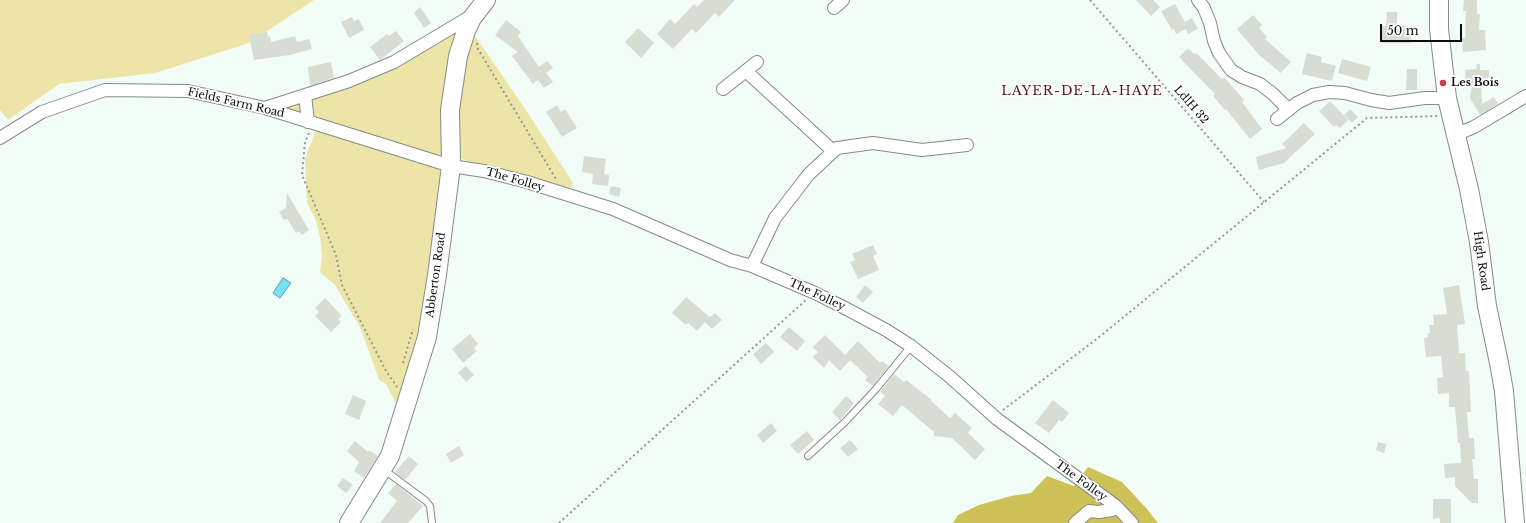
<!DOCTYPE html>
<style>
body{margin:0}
#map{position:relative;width:1526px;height:523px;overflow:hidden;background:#f3fdf7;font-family:"Libre Baskerville",serif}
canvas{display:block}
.scale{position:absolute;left:1380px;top:24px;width:82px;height:18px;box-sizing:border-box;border:2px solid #0a0d0b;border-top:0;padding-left:5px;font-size:12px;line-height:14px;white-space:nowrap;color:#0a0d0b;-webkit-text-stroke:3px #fff;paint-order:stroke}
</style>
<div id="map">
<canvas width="1526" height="523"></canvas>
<div class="scale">50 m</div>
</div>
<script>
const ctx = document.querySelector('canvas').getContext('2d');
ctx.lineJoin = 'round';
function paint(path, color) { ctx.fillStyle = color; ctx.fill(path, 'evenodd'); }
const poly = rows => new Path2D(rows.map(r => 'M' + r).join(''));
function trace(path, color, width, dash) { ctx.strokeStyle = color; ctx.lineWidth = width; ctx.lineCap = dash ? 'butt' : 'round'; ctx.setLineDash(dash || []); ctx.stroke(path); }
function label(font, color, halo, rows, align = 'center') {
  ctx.font = font + ' "Libre Baskerville",serif'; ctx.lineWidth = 3.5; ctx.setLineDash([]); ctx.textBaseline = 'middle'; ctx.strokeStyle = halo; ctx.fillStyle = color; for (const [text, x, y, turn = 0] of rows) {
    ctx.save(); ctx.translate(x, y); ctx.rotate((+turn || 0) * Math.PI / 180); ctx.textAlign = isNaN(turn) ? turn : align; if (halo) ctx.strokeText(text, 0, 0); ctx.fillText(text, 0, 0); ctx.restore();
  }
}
const green = poly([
 [0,0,314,0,249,43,155,73,59,84,8,120,0,110],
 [471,30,528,113,573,183,571,188,470,163,461,158,457,148,457,112],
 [455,31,459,31,443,157,440,159,277,109],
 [317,127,438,167,443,175,419,351,401,413,386,384,379,380,361,329,335,285,320,272,322,254,320,237,315,218,307,203,305,159]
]);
const forest = poly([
 [1088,467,1122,482,1147,509,1158,523,953,523,958,515,979,505,1011,496,1031,493,1047,476,1074,486]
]);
const water = poly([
 [283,278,291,283,280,298,273,293,283,278]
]);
const building = poly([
 [704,0,735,0,719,17,715,13,696,33,692,29,673,49,657,34,670,19,675,24,694,4,697,7],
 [1136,0,1153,0,1160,7,1151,16],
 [1464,0,1477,0,1477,14,1480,14,1479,30,1485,30,1486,50,1463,52,1462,38,1465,38,1466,11,1463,11],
 [1175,4,1185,22,1192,18,1198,29,1188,34,1186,29,1176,34,1174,29,1172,30,1161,11],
 [420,7,431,23,424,28,414,13],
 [1387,12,1397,12,1397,26,1411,26,1411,43,1382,43,1381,26,1386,26],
 [1253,15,1262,25,1259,28,1267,37,1265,39,1291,62,1281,73,1259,55,1237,29],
 [352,17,354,21,359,19,364,30,349,38,341,22],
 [506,20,521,32,518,36,539,67,547,61,553,68,546,73,553,82,544,88,538,80,533,84,512,56,518,52,495,35],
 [638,28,654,43,641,58,625,42],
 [396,31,404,41,380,60,370,47,387,34,389,36],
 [267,32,268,37,270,36,271,42,295,36,297,42,309,39,312,49,290,55,254,60,249,35],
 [1188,48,1194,54,1196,53,1222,79,1224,77,1244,100,1242,102,1262,129,1250,139,1226,109,1225,110,1213,96,1215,94,1179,57],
 [1307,53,1322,57,1321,62,1336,66,1332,81,1302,74],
 [1342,59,1371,67,1367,81,1338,73],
 [331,62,334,78,310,86,308,67],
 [1477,64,1480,64,1480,70,1489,70,1489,78,1481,79,1482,104,1494,97,1498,104,1480,115,1470,98,1472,86,1466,86,1465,70,1476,69],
 [1407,69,1417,69,1417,90,1406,90],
 [1330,101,1348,120,1340,128,1336,125,1334,127,1319,111],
 [557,105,561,112,565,109,577,128,562,137,546,112],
 [1350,109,1358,117,1352,123,1344,115],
 [1304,123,1315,134,1284,163,1259,170,1256,157,1286,148,1282,144],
 [584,156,606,159,604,174,609,175,608,186,592,184,593,174,582,172],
 [611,186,621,188,619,197,609,194],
 [287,193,309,230,302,235,299,231,296,233,287,219,284,220,279,212,286,208],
 [873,245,877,254,873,256,879,270,858,279,850,262,855,260,852,254],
 [865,285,873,292,863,303,856,297],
 [1459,285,1465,324,1457,325,1459,353,1465,353,1466,371,1469,371,1471,412,1467,412,1469,438,1474,438,1475,459,1472,459,1474,479,1478,479,1478,503,1472,503,1455,486,1455,477,1445,478,1444,464,1461,463,1460,443,1458,443,1455,407,1449,407,1449,393,1438,394,1437,378,1443,377,1441,356,1426,357,1424,338,1428,337,1428,333,1430,333,1429,325,1434,325,1433,315,1447,314,1443,288],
 [686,297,710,317,709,318,715,313,722,320,712,329,705,322,697,331,688,323,686,325,672,313],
 [325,298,342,316,338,319,341,322,331,332,315,316,319,312,315,308],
 [789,327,805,341,797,351,780,337],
 [470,334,478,344,474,348,477,351,463,363,452,349],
 [825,335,845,355,858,341,880,363,882,361,889,366,873,386,865,380,868,377,850,360,840,371,829,360,824,368,813,357,818,352,813,347],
 [766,343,774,352,761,364,753,354],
 [466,366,474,375,466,382,458,373],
 [894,374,904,382,906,380,932,400,931,401,950,418,955,413,972,428,968,433,985,449,975,460,952,438,934,436,934,432,902,405,893,416,878,404,885,396,880,392],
 [353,395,366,401,359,420,345,414],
 [846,396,854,403,840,420,832,412],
 [1053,400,1069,413,1062,422,1059,420,1049,433,1035,423],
 [771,423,777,431,763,443,757,435],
 [807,431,814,440,798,454,790,445],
 [850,440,858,449,848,457,840,448],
 [355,441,368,452,369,450,378,456,364,478,354,471,359,462,347,451],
 [1378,442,1386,444,1384,453,1376,450],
 [459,446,464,455,451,463,446,454],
 [409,456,418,464,405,480,395,472],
 [343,478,353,485,346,493,337,486],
 [396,484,423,506,408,523,380,523,397,501,388,493],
 [1433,499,1451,499,1451,523,1440,523,1440,518,1433,519]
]);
const path = poly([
 [1090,0,1264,202],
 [477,43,478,49,556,179],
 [309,133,305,142,302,175,336,255,342,285,386,371,397,387],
 [403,363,413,329],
 [1003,410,1098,338,1367,118,1438,116],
 [559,523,806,300]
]);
const lane = poly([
 [808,456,845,422,876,389,911,346],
 [383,469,426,501,430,506,432,523]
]);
const street = poly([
 [1198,0,1204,8,1210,23,1214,41,1219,53,1231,70,1242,77,1260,84,1273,94,1289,110],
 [834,8,843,0],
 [747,72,833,151],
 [723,89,757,62],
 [305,95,308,122],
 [265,108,349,81,394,62,473,15],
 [1277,119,1297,103,1313,95,1329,92,1345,93,1371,100,1389,103,1425,98,1447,98],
 [1455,135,1474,127,1526,96],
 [0,138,42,112,105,90,188,91,265,108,451,166,484,171,527,182,613,209,730,260,752,266,815,293,843,307,886,330,911,346,949,376,997,419,1116,506,1132,523],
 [752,266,775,218,809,174,837,148,873,143,922,150,967,145],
 [1075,523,1089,511,1099,512,1112,510,1116,506]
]);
const secondary = poly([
 [1439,0,1439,29,1447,98,1469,189,1479,242,1487,306,1499,363,1504,391,1515,523],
 [349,523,390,456,427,337,437,275,451,166,450,110,458,56,466,31,472,18,486,0]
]);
const markers = [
 [1443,83,4,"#cf3f4b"]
];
const poiNames = [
 ["Les Bois",1451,83]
];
const streetNames = [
 ["Fields Farm Road",236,103,13],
 ["LdlH 32",1191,105,49],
 ["The Folley",515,180,16],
 ["High Road",1481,261,82],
 ["Abberton Road",436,275,-82],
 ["The Folley",817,295,25],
 ["The Folley",1081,481,36]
];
const quarterNames = [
 ["LAYER-DE-LA-HAYE",1082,91]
];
paint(green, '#ece5a7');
paint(forest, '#cdc157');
paint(water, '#77e1f7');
trace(water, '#56a1b0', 1);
paint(building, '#d8ddd4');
trace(lane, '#838c86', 8);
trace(street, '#838c86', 14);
trace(secondary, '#838c86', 20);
trace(path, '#929a95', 2, [2, 3]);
trace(lane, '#fff', 6);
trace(street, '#fff', 12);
trace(secondary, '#fff', 18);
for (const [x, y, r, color] of markers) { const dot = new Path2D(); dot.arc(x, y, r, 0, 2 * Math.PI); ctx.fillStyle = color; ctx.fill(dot); trace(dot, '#fff', 1.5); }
label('bold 11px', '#0a0d0b', '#fff', poiNames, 'left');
label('11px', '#0a0d0b', '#fff', streetNames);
ctx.letterSpacing = '1px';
label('13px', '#5b161c', '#fff', quarterNames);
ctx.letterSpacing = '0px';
</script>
